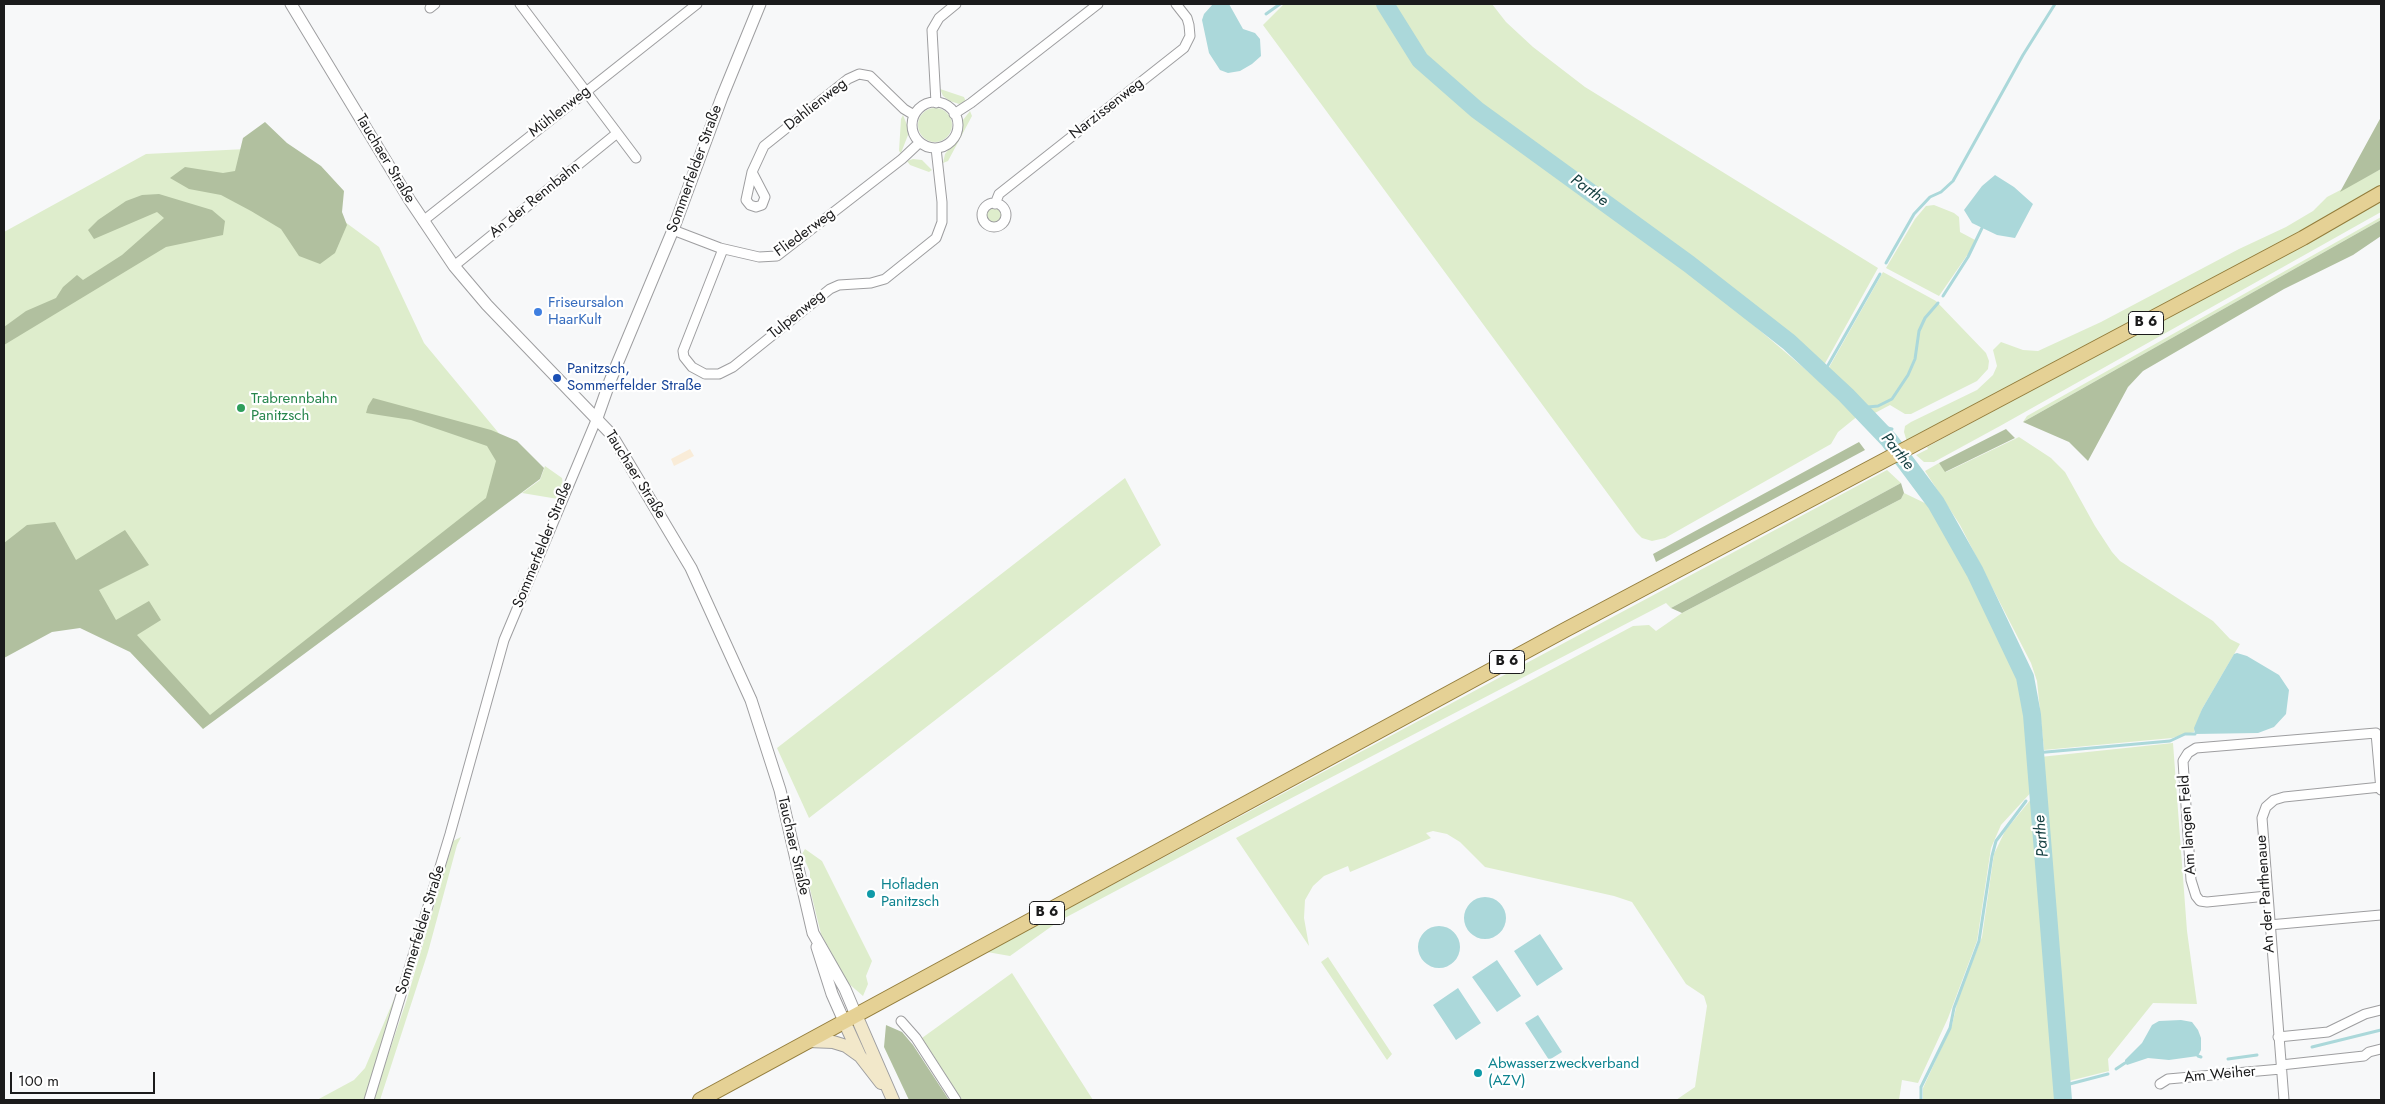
<!DOCTYPE html>
<html>
<head>
<meta charset="utf-8">
<style>
	body { margin:0 }
	#map { position:relative; width:2385px; height:1104px; overflow:hidden; background:#f7f8f9; font-family:Jost,sans-serif }
	canvas { display:block }
	.frame { position:absolute; inset:0; border:5px solid #1b1b1c; pointer-events:none }
	.scale { position:absolute; left:10px; top:1072px; width:145px; height:22px; box-sizing:border-box; border:2px solid #1b1b1c; border-top:0; padding-left:6px; font-size:15px; line-height:18px; white-space:nowrap; color:#1b1b1c; -webkit-text-stroke:4px #fff; paint-order:stroke }
</style>
</head>
<body>
<div id="map">
<canvas width="2385" height="1104"></canvas>
<div class="frame"></div>
<div class="scale">100 m</div>
</div>
<script>
const g = document.querySelector('canvas').getContext('2d');
g.lineJoin = 'round';
function fill(path, color) { g.fillStyle = color; g.fill(path, 'evenodd'); }
const toPath = rows => new Path2D(rows.map(r => 'M' + r).join(''));
function trace(path, color, width, dash) { g.strokeStyle = color; g.lineWidth = width; g.lineCap = dash ? 'butt' : 'round'; g.setLineDash(dash || []); g.stroke(path); }
function label(font, color, halo, rows, align = 'center') {
  g.font = font + ' Jost,sans-serif'; g.lineWidth = 4.5; g.setLineDash([]); g.textBaseline = 'middle'; g.strokeStyle = halo; g.fillStyle = color; for (const [text, x, y, turn = 0] of rows) {
    g.save(); g.translate(x, y); g.rotate((+turn || 0) * Math.PI / 180); g.textAlign = isNaN(turn) ? turn : align; if (halo) g.strokeText(text, 0, 0); g.fillText(text, 0, 0); g.restore();
  }
}
fill(toPath([
	[690,449,694,456,674,466,671,459]
]), '#f9ecd8');
fill(toPath([
	[1284,4,1382,4,1395,28,1423,71,1469,110,1675,258,1859,415,1838,432,1831,444,1665,538,1652,541,1642,538,1636,532,1263,25],
	[1393,4,1492,4,1506,22,1533,47,1585,87,1878,268,1823,367,1781,331,1465,93,1425,58],
	[940,89,964,97,966,102,959,104,950,101,943,96],
	'918 125a17 17 0 1 1 34 0a17 17 0 1 1-34 0Z',
	[970,111,972,116,948,161,943,163,945,154,959,136,963,120],
	[903,115,907,125,908,135,901,153,899,151,901,119],
	[246,149,379,247,424,343,531,472,208,724,135,647,55,614,4,635,4,232,146,154],
	[913,159,922,160,932,170,929,172,910,165,907,161],
	[2381,169,2381,186,2344,208,1907,442,1904,432,1905,426,1911,422,1977,390,1993,375,1997,366,1993,350,2001,342,2023,350,2038,351,2101,322,2239,249,2286,227,2313,211,2327,197],
	[2381,200,2381,212,2000,426,1934,462,1924,462,1916,455,1928,449,1927,447],
	'983 215a12 12 0 1 1 24 0a12 12 0 1 1-24 0Z',
	[1934,205,1954,213,1959,217,1960,232,1977,241,1939,296,1886,268,1915,219,1926,206],
	[2381,217,2381,220,2023,422,2027,416],
	[1883,272,1936,301,1986,353,1989,361,1988,369,1977,381,1911,414,1905,414,1890,405,1873,414,1827,371],
	[2019,437,2051,458,2065,472,2095,526,2112,552,2120,561,2213,621,2230,639,2240,644,2202,709,2194,732,2172,738,2044,750,2037,681,2031,663,1960,525,1925,471,1939,463,1946,472],
	[545,466,562,478,563,485,557,510,503,641,423,917,364,1100,317,1100,354,1080,365,1068,394,999,414,942,505,633,558,499,522,493,540,480],
	[1887,470,1901,483,1671,608,1666,603,1280,804,1059,921,1010,956,987,952],
	[1125,478,1161,545,809,818,777,748],
	[1904,493,1931,506,1964,558,2023,681,2035,788,2001,825,1991,848,1977,941,1948,1018,1918,1083,1902,1080,1899,1100,1676,1100,1695,1087,1707,1006,1704,996,1686,984,1632,902,1614,896,1485,867,1460,842,1447,834,1433,831,1426,833,1431,838,1350,872,1348,866,1324,876,1313,886,1305,900,1304,918,1309,946,1236,838,1633,626,1649,625,1656,631,1682,613,1901,499],
	[2173,743,2187,931,2197,1004,2153,1003,2108,1059,2109,1071,2065,1082,2040,757],
	[2036,793,2057,1100,1923,1100,1923,1088,1952,1025,1959,995,1982,937,1994,854,2005,831],
	[461,837,457,845,428,952,380,1100,373,1100,407,999,453,841],
	[805,849,822,861,872,961,866,976,868,984,863,996,848,983,821,934,810,889,810,872,802,854],
	[1328,957,1392,1054,1387,1060,1321,962],
	[1012,973,1093,1100,962,1100,922,1038]
]), '#deedcc');
fill(toPath([
	[2381,117,2381,169,2340,192],
	[265,122,287,143,321,166,344,191,342,212,347,225,335,253,320,264,299,256,281,229,251,211,221,195,189,189,170,178,185,167,223,173,235,171,243,138],
	[159,194,212,210,225,221,223,235,166,247,4,345,4,327,26,311,56,298,63,287,77,275,83,280,122,255,164,218,157,212,94,239,88,230,98,220,126,201,142,195],
	[2381,220,2381,236,2353,255,2284,289,2143,371,2128,387,2088,461,2069,442,2023,422],
	[373,398,491,430,517,441,544,468,540,479,203,729,130,652,80,628,52,632,4,658,4,543,27,525,55,522,76,560,125,530,149,565,99,590,116,620,149,601,161,620,137,635,210,715,486,498,496,461,487,446,411,420,366,413,368,406],
	[2006,429,2015,438,1945,472,1939,463],
	[1859,442,1865,450,1656,562,1653,554],
	[1901,483,1904,493,1901,499,1682,613,1671,608],
	[886,1025,902,1032,913,1045,949,1100,909,1100,884,1047]
]), '#b1c09f');
fill(toPath([
	[1213,4,1229,4,1243,29,1255,33,1260,39,1261,56,1252,64,1240,71,1228,73,1220,70,1209,53,1202,20,1204,14],
	[1995,175,2014,187,2033,204,2015,238,1997,235,1972,223,1964,210,1982,186],
	[2237,653,2247,656,2279,675,2289,690,2286,714,2274,727,2258,733,2195,734,2194,728,2202,709,2234,654],
	'1464 918a21 21 0 1 1 42 0a21 21 0 1 1-42 0Z',
	'1418 947a21 21 0 1 1 42 0a21 21 0 1 1-42 0Z',
	[1540,934,1563,969,1537,986,1514,951],
	[1497,960,1521,996,1497,1012,1472,977],
	[1458,988,1481,1023,1456,1040,1433,1005],
	[1538,1015,1562,1052,1549,1060,1525,1023],
	[2181,1020,2192,1022,2198,1030,2201,1038,2201,1050,2198,1056,2169,1060,2148,1058,2127,1065,2125,1063,2125,1060,2142,1043,2152,1025,2159,1021]
]), '#abd8da');
trace(toPath([
	[1266,14,1280,4],
	[1886,263,1914,214,1930,197,1941,192,1953,181,2023,55,2055,4],
	[1943,296,1968,257,1982,228],
	[1823,374,1880,274],
	[1854,404,1868,407,1878,406,1892,399,1908,375,1915,359,1919,331,1925,318,1938,303],
	[1874,425,1892,429],
	[2035,753,2170,741,2185,734,2195,734],
	[2033,791,2038,786],
	[2312,1047,2381,1030],
	[2198,1056,2201,1057],
	[2228,1059,2257,1055],
	[2116,1069,2125,1063],
	[2062,1086,2108,1074],
	[1921,1100,1921,1087,1950,1028,1954,1008,1979,941,1992,856,1996,841,2026,801]
]), '#abd8da', 3);
trace(toPath([
	[1385,4,1420,60,1477,110,1689,264,1789,342,1846,395,1889,440,1936,503,1975,572,2025,677,2032,715,2063,1100]
]), '#abd8da', 18);
const minor = toPath([
	[520,4,636,158],
	[430,8,435,4],
	'912 125a23 23 0 1 1 46 0a23 23 0 1 1-46 0Z',
	[936,103,932,30,939,18,956,4],
	[954,114,971,103,1098,4],
	[752,172,764,146,848,79,859,74,870,76,904,109,914,115],
	[752,172,765,197,762,205,756,207,750,205,746,200,752,172],
	'982 215a12 12 0 1 1 24 0a12 12 0 1 1-24 0Z',
	[995,204,999,194,1184,48,1190,36,1189,25,1187,18,1176,4],
	[423,221,697,4],
	[673,230,720,248,759,257,777,256,902,159,919,143],
	[723,249,683,351,684,357,692,367,705,374,719,374,733,367,830,289,839,285,871,283,885,279,936,238,942,222,942,202,936,148],
	[454,266,616,134],
	[2267,896,2207,902,2200,901,2196,896,2191,880,2183,761,2188,753,2196,748,2376,733,2381,790],
	[2269,925,2381,915],
	[901,1021,916,1038,956,1100],
	[2278,1037,2328,1032,2365,1014,2381,1010],
	[2281,1065,2364,1056,2369,1052,2381,1049],
	[2160,1084,2168,1079,2281,1069],
	[369,1100,450,834,504,640,597,418],
	[2284,1100,2262,818,2266,807,2274,800,2284,797,2381,787]
]);
const tertiary = toPath([
	[291,4,409,199,454,266,487,305,611,434,691,568,751,700,780,790,813,933,845,989,856,1015],
	[597,418,610,381,673,230,722,97,760,4],
	[817,947,832,994,844,1021]
]);
const secondary = toPath([
	[856,1015,893,1100],
	[844,1021,860,1056,881,1083],
	[808,1041,833,1042,846,1046,860,1056]
]);
const primary = toPath([
	[700,1100,1565,630,2303,238,2381,193]
]);
trace(minor, '#9e9ea0', 11);
trace(tertiary, '#9e9ea0', 13);
trace(secondary, '#9e9ea0', 14);
trace(primary, '#937d3c', 16);
trace(minor, '#fff', 9);
trace(tertiary, '#fff', 11);
trace(secondary, '#f2e8ca', 12);
trace(primary, '#e5d195', 14);
for (const [x, y, r, color] of [
	[538,312,5,"#3f7fe0"],
	[557,378,5,"#1a4fb4"],
	[241,408,5,"#2e9e5b"],
	[871,894,5,"#0f9aa8"],
	[1478,1073,5,"#0f9aa8"]
]) { const dot = new Path2D(); dot.arc(x, y, r, 0, 2 * Math.PI); g.fillStyle = color; g.fill(dot); trace(dot, '#fff', 2); }
for (const [x, y, w] of [
	[2146,323,35],
	[1507,662,35],
	[1047,913,35]
]) { const box = new Path2D(); box.roundRect(x - w / 2, y - 11.5, w, 23, 4); g.fillStyle = '#fff'; g.fill(box); trace(box, '#1b1b1c', 1); }
label('bold 14px', '#1b1b1c', null, [
	["B 6",2146,323],
	["B 6",1507,662],
	["B 6",1047,913]
]);
label('15px', '#1b1b1c', '#fff', [
	["Dahlienweg",816,105,-38],
	["Narzissenweg",1107,109,-38],
	["Mühlenweg",560,112,-38],
	["Tauchaer Straße",385,159,59],
	["Sommerfelder Straße",695,169,-70],
	["An der Rennbahn",535,200,-39],
	["Fliederweg",805,233,-36],
	["Tulpenweg",797,315,-39],
	["Tauchaer Straße",635,475,58],
	["Sommerfelder Straße",543,545,-68],
	["Am langen Feld",2188,825,-94],
	["Tauchaer Straße",793,846,77],
	["An der Parthenaue",2266,894,-94],
	["Sommerfelder Straße",421,930,-73],
	["Am Weiher",2220,1075,-5]
]);
label('15px', '#366cbe', '#fff', [
	["Friseursalon",548,303],
	["HaarKult",548,320]
], 'left');
label('15px', '#164399', '#fff', [
	["Panitzsch,",567,369],
	["Sommerfelder Straße",567,386]
], 'left');
label('15px', '#27864d', '#fff', [
	["Trabrennbahn",251,399],
	["Panitzsch",251,416]
], 'left');
label('15px', '#0d838f', '#fff', [
	["Hofladen",881,885],
	["Panitzsch",881,902],
	["Abwasserzweckverband",1488,1064],
	["(AZV)",1488,1081]
], 'left');
label('italic 16px', '#164042', '#fff', [
	["Parthe",1589,191,36],
	["Parthe",1897,452,51],
	["Parthe",2042,836,-95]
]);
</script>
</body>
</html>
